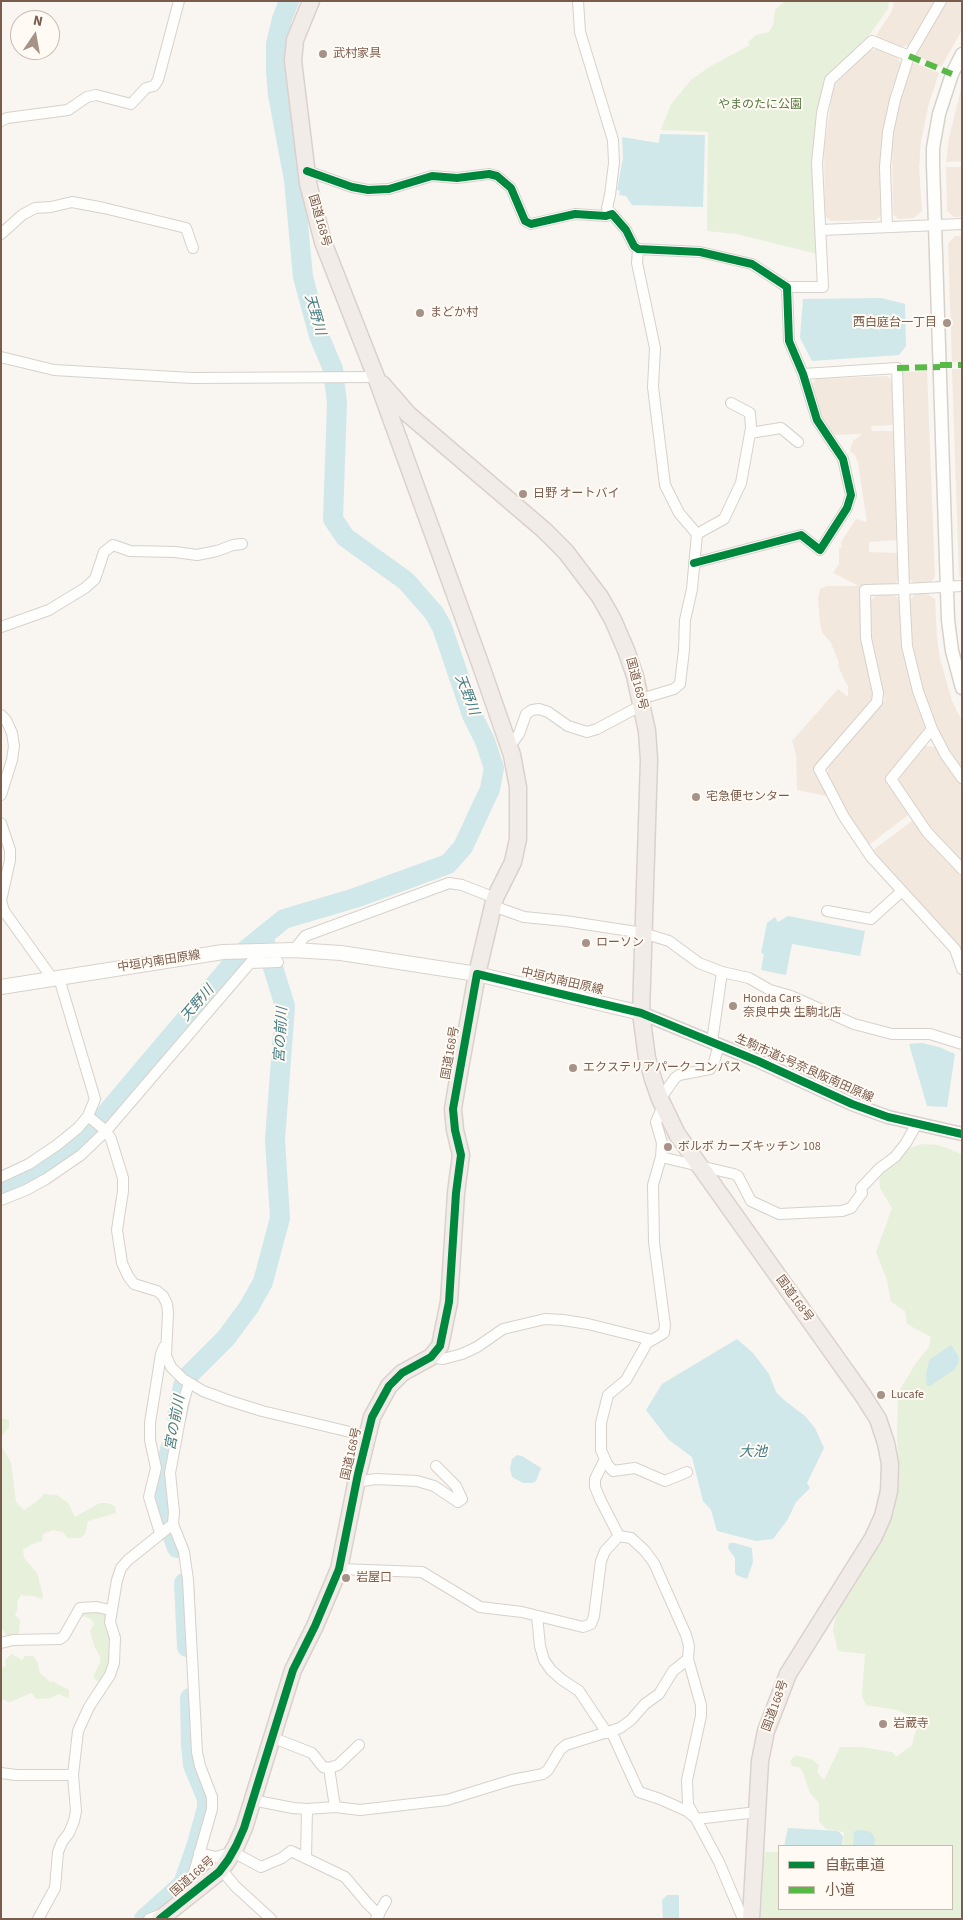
<!DOCTYPE html>
<html>
<head>
<meta charset="utf-8">
<style>
	body { margin:0 }
	#map { position:relative; width:963px; height:1920px; overflow:hidden; background:#f9f5f0; font-family:"Source Sans 3","Noto Sans JP",sans-serif }
	canvas { display:block }
	.frame { position:absolute; inset:0; border:2px solid #7a5c4d; pointer-events:none }
	.legend { position:absolute; left:778px; top:1845px; width:175px; height:65px; box-sizing:border-box; background:#fffaf3; border:1px solid #cabbb1; margin:0; padding:6px 9px; list-style:none; font-size:15px; color:#7a5c4d }
	.legend li { display:flex; align-items:center; gap:10px; height:25px }
	.legend b { width:25px; border:1px solid #cabbb1 }
	.north { position:absolute; left:10px; top:10px; width:50px; height:50px; box-sizing:border-box; background:#fffaf3; border:1px solid #cabbb1; border-radius:50%; rotate:12deg; font-size:14px; font-weight:700; line-height:20px; text-align:center; color:#7a5c4d }
	.north::after { content:''; display:block; margin:auto; width:18px; height:22px; background:#a69286; clip-path:polygon(50% 0,100% 100%,50% 72%,0 100%) }
</style>
</head>
<body>
<div id="map">
<canvas width="963" height="1920"></canvas>
<div class="frame"></div>
<ul class="legend">
<li><b style="height:6px;background:#00873e"></b>自転車道</li>
<li><b style="height:6px;background:#58b947"></b>小道</li>
</ul>
<div class="north">N</div>
</div>
<script>
const g = document.querySelector('canvas').getContext('2d');
g.lineJoin = 'round';
function fill(path, color) { g.fillStyle = color; g.fill(path, 'evenodd'); }
const toPath = rows => new Path2D(rows.map(r => 'M' + r).join(''));
function trace(path, color, width, dash) { g.strokeStyle = color; g.lineWidth = width; g.lineCap = dash ? 'butt' : 'round'; g.setLineDash(dash || []); g.stroke(path); }
function label(font, color, halo, rows, align = 'center') {
  g.font = font + ' "Source Sans 3","Noto Sans JP",sans-serif'; g.lineWidth = 4; g.setLineDash([]); g.textBaseline = 'middle'; g.strokeStyle = halo; g.fillStyle = color; for (const [text, x, y, turn = 0] of rows) {
    g.save(); g.translate(x, y); g.rotate((+turn || 0) * Math.PI / 180); g.textAlign = isNaN(turn) ? turn : align; if (halo) g.strokeText(text, 0, 0); g.fillText(text, 0, 0); g.restore();
  }
}
fill(toPath([
	[894,1,934,1,909,45,901,47,875,37,892,11],
	[946,1,962,1,962,30,941,67,915,55],
	[879,49,897,56,901,64,892,88,884,130,880,177,883,214,876,220,831,221,825,216,824,149,833,90,836,83,870,50],
	[912,62,939,73,929,103,921,141,919,167,922,211,914,218,898,219,893,214,892,141,898,106],
	[962,85,962,161,946,162,949,138],
	[946,167,962,167,962,217,954,217,947,211],
	[955,236,962,236,962,362,952,362,948,244],
	[952,369,962,369,962,579,959,576],
	[927,371,935,577,929,584,914,584,909,578,902,372],
	[887,376,893,381,894,422,892,425,871,426,872,431,894,431,898,540,869,542,869,552,897,553,899,578,894,585,862,586,861,588,863,639,873,694,871,702,815,768,827,796,797,790,796,755,792,741,838,689,848,697,848,685,846,683,838,666,839,663,831,643,822,632,820,622,818,598,820,589,827,586,859,586,833,573,839,564,839,548,842,548,841,542,856,519,867,522,858,463,855,455,850,451,853,441,862,434,831,435,820,420,810,386,816,379],
	[893,594,900,600,902,641,905,660,915,700,925,725,924,732,885,778,908,815,869,845,850,818,841,801,828,775,828,768,885,700,871,633,870,602,876,595],
	[915,594,928,594,935,599,937,637,940,659,952,701,962,721,962,764,959,766,936,726,921,685,911,634,910,600],
	[924,746,936,747,962,787,962,862,928,825,899,783,900,775],
	[912,821,962,877,962,953,873,850]
]), '#f2e8de');
fill(toPath([
	[785,1,889,1,888,9,870,34,824,80,818,108,817,254,737,234,707,231,708,132,661,130,671,104,691,80,709,67,750,45,748,42,756,35,769,32,773,25,775,10],
	[922,1144,939,1145,962,1154,962,1919,760,1919,763,1858,766,1852,779,1852,779,1909,952,1909,952,1846,843,1846,844,1832,826,1829,819,1821,819,1803,810,1793,802,1770,799,1767,792,1766,790,1762,793,1757,797,1756,811,1759,819,1765,817,1772,824,1780,840,1747,861,1747,892,1752,896,1757,912,1745,916,1730,915,1718,897,1710,866,1705,862,1696,865,1654,838,1651,833,1630,837,1611,857,1581,894,1514,899,1477,897,1440,898,1393,916,1363,929,1347,931,1337,907,1324,905,1311,891,1302,887,1280,876,1252,892,1208,880,1188,879,1175,907,1149],
	[1,1418,9,1420,9,1427,1,1437],
	[1,1445,11,1462,16,1502,24,1510,35,1503,44,1494,57,1495,68,1503,75,1517,100,1503,107,1503,115,1506,116,1513,88,1521,85,1534,80,1538,67,1538,63,1532,53,1530,43,1534,42,1541,32,1544,23,1550,24,1558,37,1573,43,1595,42,1599,33,1596,21,1595,17,1602,18,1608,15,1615,20,1620,19,1633,14,1637,6,1635,1,1627],
	[102,1611,107,1616,113,1660,101,1684,94,1678,94,1674,100,1663,100,1657,94,1645,90,1631,94,1624,91,1619,80,1615,80,1612],
	[12,1654,22,1660,25,1656,33,1656,37,1661,40,1673,50,1682,54,1682,69,1690,69,1698,58,1694,51,1698,37,1699,31,1693,10,1702,1,1699,1,1668,6,1666,5,1660]
]), '#e7f0db');
fill(toPath([
	[660,134,705,135,703,207,632,205,626,196,619,195,620,191,617,190,623,158,622,137,659,143],
	[881,298,905,304,906,346,899,355,812,361,800,338,803,299],
	[788,916,865,931,860,956,792,944,786,975,761,970,764,954,761,953,767,923,775,917,778,922],
	[922,1043,939,1047,955,1054,947,1107,927,1106,909,1044],
	[737,1339,753,1353,769,1374,776,1392,784,1400,805,1416,815,1428,824,1448,807,1483,810,1488,796,1502,788,1519,773,1539,756,1541,717,1531,711,1510,703,1501,692,1457,669,1440,646,1410,662,1384],
	[951,1345,959,1357,958,1364,954,1370,930,1386,927,1386,926,1375,929,1360],
	[517,1455,522,1456,541,1468,536,1481,532,1483,523,1483,512,1477,510,1469,512,1459],
	[729,1543,735,1543,752,1548,753,1562,747,1579,736,1575,735,1572,735,1558,728,1548],
	[788,1828,838,1831,843,1836,842,1846,784,1846],
	[857,1830,868,1831,873,1834,875,1840,874,1846,853,1846,854,1832],
	[667,1895,679,1895,679,1919,663,1919,662,1900]
]), '#d0e8ea');
trace(toPath([
	[1,1188,33,1175,52,1165,75,1147,93,1129,229,968,248,948,284,919,355,898,448,864,463,847,490,789,494,768,485,741,472,715,442,627,434,613,406,581,345,537,333,519,337,403,333,369,319,336,303,277,294,180,278,95,276,72,276,44,282,19,289,1],
	[177,1416,183,1386,187,1377,226,1338,249,1307,263,1282,280,1218,275,1140,285,1006,265,942],
	[170,1449,165,1475,165,1490,168,1523,177,1548],
	[184,1583,187,1647],
	[144,1919,183,1884,197,1844,207,1808,207,1799,193,1765,191,1745,190,1698]
]), '#d0e8ea', 20);
const minor = toPath([
	[578,1,580,32,613,140,614,163,610,195,607,208,612,214],
	[1,121,7,118,68,110,87,97,96,95,131,104,146,88,154,86,158,80,179,1],
	[307,171,352,187,368,190,389,189,432,176,457,178,489,174,497,176,511,188,525,221,531,224,575,214,606,216,612,214,626,230,634,246,638,249,700,252,752,264,787,287,789,341,803,374,817,420,843,459,851,495,847,508,820,550,801,535,694,563],
	[887,227,885,167,888,132,895,100,909,56,941,1],
	[821,230,962,224],
	[1,234,22,215,35,208,51,207,72,202,104,208,186,228,193,248],
	[638,249,637,263,655,348,653,387,665,485,679,513,697,534,692,589,685,620,684,650,680,684,674,689,641,699],
	[787,287,823,287,817,163,822,113,830,80,872,41,909,56],
	[1,357,54,370,192,378,376,377],
	[803,374,897,368,904,589,865,590,866,638,878,693,877,702,819,769,844,817,871,857,955,949,962,969],
	[750,433,781,428,798,442],
	[697,534,724,519,741,483,751,428,750,413,731,403],
	[962,586,904,589,907,646,918,691,932,729,891,779,927,832,962,869],
	[1,627,49,610,85,588,95,579,104,552,113,545,130,551,175,552,197,555,217,551,233,545,242,544],
	[1,715,6,720,12,733,14,746,12,760,1,795],
	[932,729,945,754,962,778],
	[509,747,519,734,526,714,532,710,539,709,548,712,568,726,587,732,597,729,642,705],
	[1,823,10,850,10,860,1,901,4,911,52,978],
	[493,906,524,917,565,921,643,933,669,941,699,963,722,972,749,978,770,990,791,996,854,1024,892,1034,930,1034,962,1044],
	[827,911,871,919,902,891],
	[294,950,305,936,449,883,462,885,495,898],
	[712,1042,722,972],
	[660,1099,675,1078,679,1075,710,1069,714,1062,719,1045],
	[663,1106,656,1122,662,1143,661,1157,653,1185,654,1242,665,1325,664,1333,647,1343,626,1380,608,1395,601,1423,601,1450,607,1464,613,1471,635,1468,665,1481,687,1472],
	[88,1116,106,1131,111,1139,123,1178,123,1191,117,1230,122,1263,128,1276,134,1284,157,1291,163,1296,167,1304,168,1313,166,1356,171,1367,183,1379,203,1391,230,1401,262,1411,367,1436],
	[661,1157,734,1174,738,1176,751,1201,779,1214,842,1211,851,1208,862,1193,861,1188,880,1168,895,1157,906,1143,916,1125],
	[1,1177,29,1164,57,1145,78,1128,88,1116,95,1099,59,978],
	[1,1200,26,1190,46,1179,81,1155,106,1131,250,963,278,962],
	[431,1357,443,1359,462,1354,477,1347,503,1329,545,1319,563,1320,588,1324,652,1340],
	[605,1459,595,1479,595,1487,601,1501,619,1536,631,1538,645,1551,654,1563,686,1635,689,1646,688,1659,701,1705,701,1716,687,1780,688,1805,696,1819,757,1812],
	[356,1482,376,1479,417,1481,434,1486,458,1502,462,1499,456,1486,436,1466],
	[173,1524,184,1552,188,1580,197,1752,200,1766,212,1797,212,1809,187,1897],
	[160,1533,149,1497,156,1468,150,1440,150,1423,161,1354,164,1347],
	[339,1569,422,1572,480,1607,522,1612,583,1627,591,1624,594,1616,601,1561,605,1551,619,1536],
	[537,1616,540,1646,544,1660,551,1670,561,1679,579,1691,607,1733],
	[1,1643,13,1640,60,1639,64,1636,80,1608,97,1607,110,1610],
	[611,1731,639,1792,660,1799,687,1811,693,1816],
	[271,1737,312,1753,323,1767,329,1768,338,1765,359,1745],
	[329,1768,335,1807],
	[1,1773,16,1775,73,1775],
	[252,1800,293,1808,307,1809,335,1807,360,1810,447,1800,512,1780,543,1774,548,1770,560,1750,566,1745,620,1728,631,1720,645,1704,659,1694,673,1671,688,1659],
	[696,1819,719,1862,743,1919],
	[199,1853,216,1857,233,1852,261,1867,282,1858,291,1851,345,1877,367,1903,379,1915],
	[306,1858,307,1809],
	[221,1869,235,1886,271,1919],
	[38,1919,55,1888,58,1852,62,1842,69,1833,74,1821,76,1811,73,1775,78,1731,89,1707,110,1675,114,1663,115,1638,110,1622,117,1580,121,1568,128,1560,173,1524,174,1512,170,1473,183,1403,189,1383],
	[149,1919,165,1913],
	[376,1919,386,1901]
]);
const tertiary = toPath([
	[962,54,952,74,939,114,933,148,933,164,948,620,952,651,962,688],
	[641,1013,758,1061,852,1104,888,1117,962,1134]
]);
const secondary = toPath([
	[1,987,223,952,294,950,341,953,477,974,641,1013]
]);
const trunk = toPath([
	[382,384,408,414,544,530,566,552,600,597,613,620,626,650,635,676,647,731,649,760,641,1013,647,1058,653,1079,660,1099,677,1134,862,1394,878,1419,886,1443,890,1464,889,1491,883,1516,873,1538,788,1674,766,1731,760,1761,751,1919],
	[160,1919,219,1872,228,1860,236,1846,244,1828,293,1670,315,1626,339,1569,358,1474,372,1417,389,1386,402,1373,431,1357,440,1346,449,1302,456,1193,461,1155,455,1130,453,1109,457,1085,477,974,493,906,495,898,513,862,518,839,518,787,512,755,480,663,376,377,323,242,308,183,293,61,295,40,311,1]
]);
trace(minor, '#d7d1cb', 12);
trace(tertiary, '#d7d1cb', 15);
trace(secondary, '#d9d2cb', 16);
trace(trunk, '#dad1cc', 19);
trace(minor, '#fefefd', 10);
trace(tertiary, '#fefefd', 12);
trace(secondary, '#fefefd', 14);
trace(trunk, '#f2ece8', 16);
trace(toPath([
	[909,56,952,74],
	[940,365,962,365],
	[897,368,940,367]
]), '#58b947', 6, [12, 6]);
trace(toPath([
	[307,171,352,187,368,190,389,189,432,176,457,178,489,174,497,176,511,188,525,221,531,224,575,214,606,216,612,214,626,230,634,246,638,249,700,252,752,264,787,287,789,341,803,374,817,420,843,459,851,495,847,508,820,550,801,535,694,563],
	[160,1919,219,1872,228,1860,236,1846,244,1828,293,1670,315,1626,339,1569,358,1474,372,1417,389,1386,402,1373,431,1357,440,1346,449,1302,456,1193,461,1155,455,1130,453,1109,477,974,641,1013,758,1061,852,1104,888,1117,962,1134]
]), '#00873e', 8);
for (const [x, y, r, color] of [
	[323,54,5,"#a69286"],
	[420,313,5,"#a69286"],
	[947,323,5,"#a69286"],
	[523,494,5,"#a69286"],
	[696,797,5,"#a69286"],
	[586,943,5,"#a69286"],
	[733,1006,5,"#a69286"],
	[573,1068,5,"#a69286"],
	[668,1147,5,"#a69286"],
	[881,1395,5,"#a69286"],
	[346,1578,5,"#a69286"],
	[883,1724,5,"#a69286"]
]) { const dot = new Path2D(); dot.arc(x, y, r, 0, 2 * Math.PI); g.fillStyle = color; g.fill(dot); trace(dot, '#fffaf3', 2); }
label('12px', '#7a5c4d', '#fffaf3', [
	["武村家具",333,54],
	["まどか村",430,313],
	["西白庭台一丁目",937,323,"right"],
	["日野 オートバイ",533,494],
	["宅急便センター",706,797],
	["ローソン",596,943],
	["Honda Cars",743,999],
	["奈良中央 生駒北店",743,1013],
	["エクステリアパーク コンパス",583,1068],
	["ボルボ カーズキッチン 108",678,1147],
	["Lucafe",891,1395],
	["岩屋口",356,1578],
	["岩蔵寺",893,1724]
], 'left');
label('12px', '#537a41', '#fffaf3', [
	["やまのたに公園",760,105]
]);
label('12px', '#7a5c4d', '#fffaf3', [
	["国道168号",319,221,74],
	["国道168号",636,684,75],
	["中垣内南田原線",159,962,-9],
	["中垣内南田原線",562,982,13],
	["国道168号",451,1053,-80],
	["生駒市道5号奈良阪南田原線",804,1069,24],
	["国道168号",794,1299,54],
	["国道168号",352,1454,-77],
	["国道168号",776,1706,-70],
	["国道168号",193,1877,-41]
]);
label('italic 14px', '#437c86', '#fffaf3', [
	["天野川",314,315,74],
	["天野川",466,695,69],
	["天野川",198,1004,-49],
	["宮の前川",282,1035,-87],
	["宮の前川",176,1423,-80],
	["大池",753,1453]
]);
</script>
</body>
</html>
